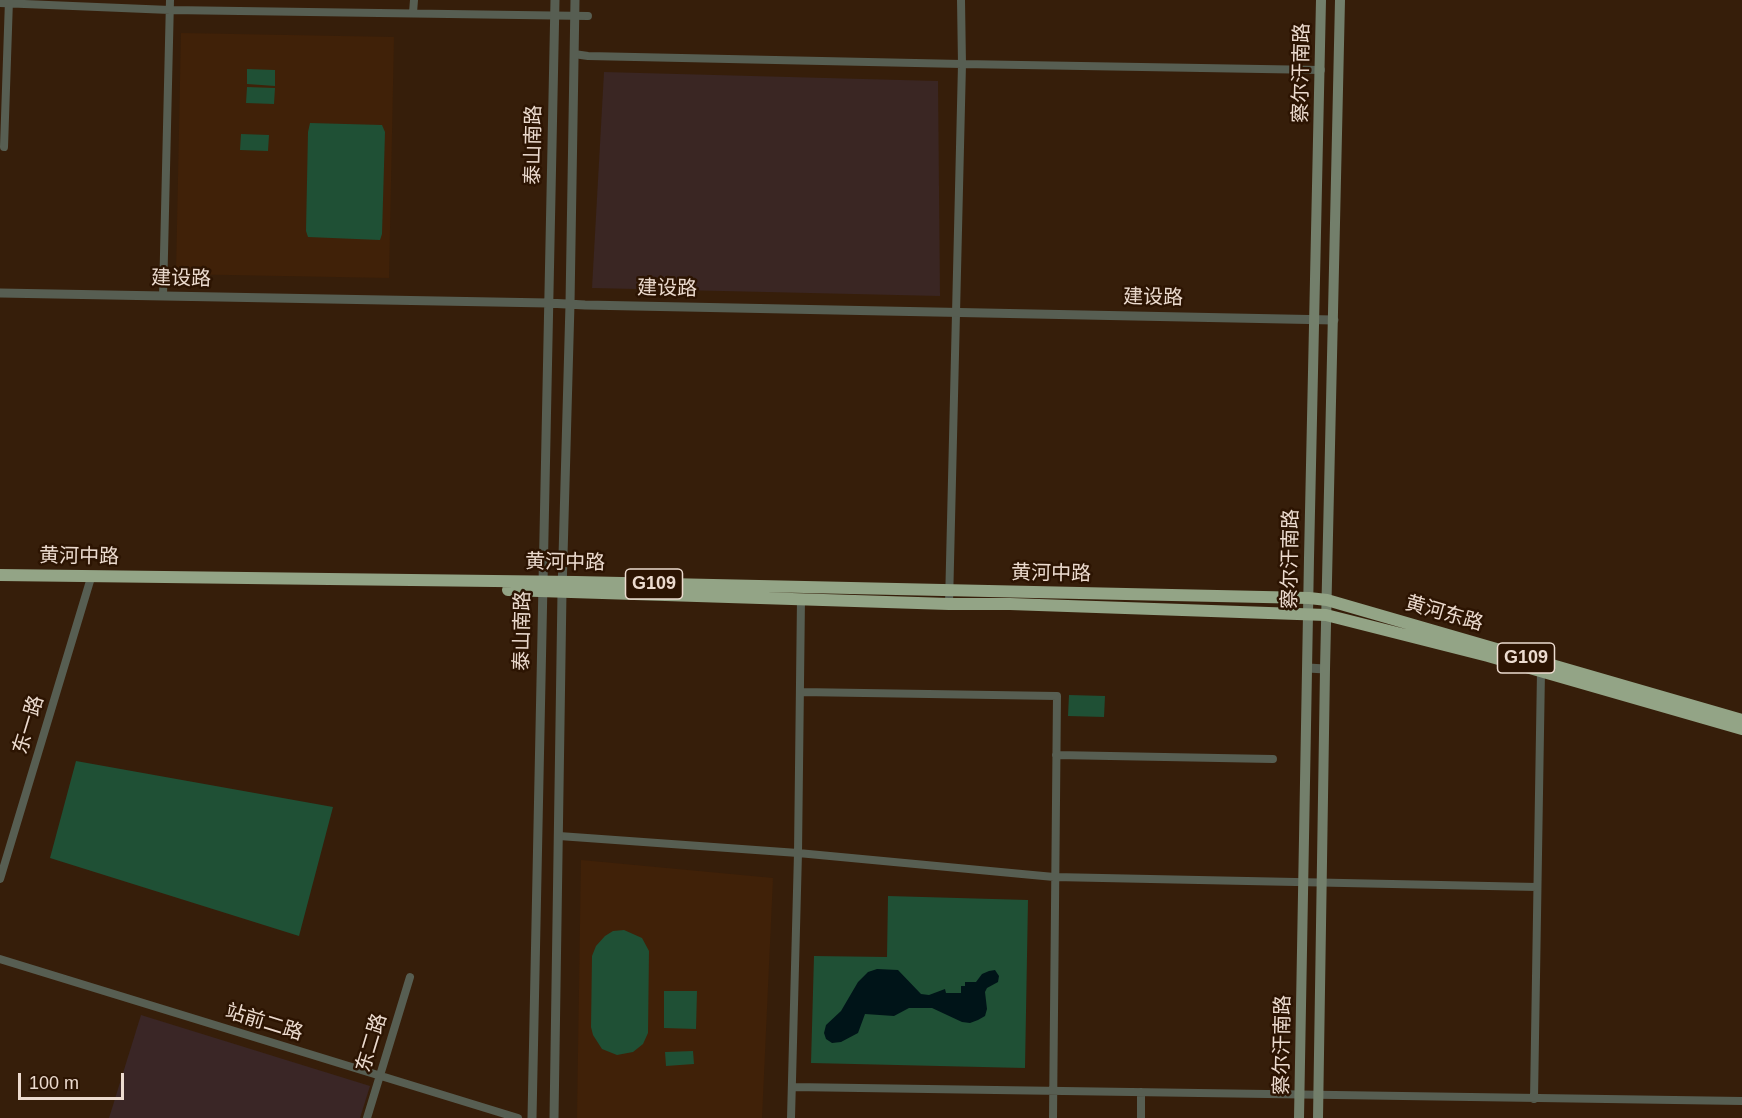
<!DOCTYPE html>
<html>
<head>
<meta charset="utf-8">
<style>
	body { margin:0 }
	#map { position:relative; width:1742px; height:1118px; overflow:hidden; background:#361e0a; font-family:Arial,sans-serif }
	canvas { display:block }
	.scale { position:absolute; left:18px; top:1073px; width:106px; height:27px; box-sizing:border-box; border:3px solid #ecdbcf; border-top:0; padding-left:8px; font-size:18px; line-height:21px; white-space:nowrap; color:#ecdbcf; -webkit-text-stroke:4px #2c1402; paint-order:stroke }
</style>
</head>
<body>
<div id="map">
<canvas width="1742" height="1118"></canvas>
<div class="scale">100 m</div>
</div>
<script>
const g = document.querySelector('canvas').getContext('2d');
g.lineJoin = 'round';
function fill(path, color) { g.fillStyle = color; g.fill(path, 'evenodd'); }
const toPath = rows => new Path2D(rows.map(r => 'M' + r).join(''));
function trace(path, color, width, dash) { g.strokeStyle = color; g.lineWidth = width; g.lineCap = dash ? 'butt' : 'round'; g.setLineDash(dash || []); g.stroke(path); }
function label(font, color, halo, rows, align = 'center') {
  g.font = font + ' Arial,"Noto Sans SC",sans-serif'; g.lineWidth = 5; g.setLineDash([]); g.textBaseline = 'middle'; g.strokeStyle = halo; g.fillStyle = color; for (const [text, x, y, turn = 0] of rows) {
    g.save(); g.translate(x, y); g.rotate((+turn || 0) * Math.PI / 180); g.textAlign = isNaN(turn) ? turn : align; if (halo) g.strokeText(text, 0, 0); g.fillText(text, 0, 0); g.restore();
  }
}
fill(toPath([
	[181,33,394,37,389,278,176,274],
	[581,860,773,878,762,1118,577,1118]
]), '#402108');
fill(toPath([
	[604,72,938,81,940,296,592,288]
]), '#3a2623');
fill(toPath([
	[141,1015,370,1086,360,1118,109,1118]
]), '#3a2626');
fill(toPath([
	[247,69,275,70,275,86,247,84],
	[247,87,275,88,274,104,246,103],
	[310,123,382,125,385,132,382,234,380,240,308,237,306,231,308,132],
	[241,134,269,135,268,151,240,150],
	[1069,695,1105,696,1104,717,1068,716],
	[76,761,333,807,299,936,50,858],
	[888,896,1028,900,1025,1068,811,1063,814,956,887,957],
	[624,930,642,938,649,951,648,1033,643,1044,633,1052,617,1055,602,1049,593,1035,591,1027,592,956,596,946,605,936,613,931],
	[664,991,697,991,696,1029,664,1028],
	[693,1051,694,1064,666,1066,665,1052]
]), '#1f5035');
fill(toPath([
	[877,969,898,970,921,994,929,995,945,989,946,993,961,993,961,986,965,986,965,982,976,982,982,974,989,971,995,970,999,976,998,982,987,988,985,992,987,1009,985,1016,978,1020,970,1023,962,1022,932,1008,909,1008,894,1016,865,1014,858,1033,841,1042,832,1043,826,1039,824,1033,826,1025,841,1011,858,982,868,972]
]), '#001418');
trace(toPath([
	[0,3,170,10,588,16],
	[413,13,414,0],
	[574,54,588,56,962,64,1321,70],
	[4,147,9,0],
	[163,296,170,0],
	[949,604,962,64,961,0],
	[800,692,1057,696,1053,1118],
	[1056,755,1273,759],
	[559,836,798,853,1054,877,1537,887],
	[0,879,90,581],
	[0,959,518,1118],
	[792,1087,1742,1101],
	[1534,1099,1541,671],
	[367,1118,410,977],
	[791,1118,798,853,801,598],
	[1141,1118,1141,1092]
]), '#575e52', 8);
trace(toPath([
	[0,293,548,303,585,305,1334,320],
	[1308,668,1325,669],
	[532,1118,555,0],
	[554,1118,562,592,570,304,575,0]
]), '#575e52', 9);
trace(toPath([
	[1299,1118,1309,558,1321,0],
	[1318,1118,1325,669,1340,0]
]), '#737f6b', 10);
trace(toPath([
	[0,575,576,582,1309,598,1327,600,1742,720],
	[508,590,949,604,1010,604,1326,615,1488,656,1742,729]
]), '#93a486', 12);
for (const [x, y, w] of [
	[654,584,57],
	[1526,658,57]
]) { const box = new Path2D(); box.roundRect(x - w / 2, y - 15, w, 30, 4.5); g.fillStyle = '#2c1402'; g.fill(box); trace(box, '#ecdbcf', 1.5); }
label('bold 18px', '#ecdbcf', null, [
	["G109",654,584],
	["G109",1526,658]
]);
label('20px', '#ecdbcf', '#2c1402', [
	["察尔汗南路",1302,73,-89],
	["泰山南路",534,145,-89],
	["建设路",181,279,1],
	["建设路",667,289,1],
	["建设路",1153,298,1],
	["黄河中路",79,557,1],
	["察尔汗南路",1291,559,-89],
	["黄河中路",565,563,1],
	["黄河中路",1051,574,1],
	["黄河东路",1444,614,16],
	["泰山南路",523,631,-89],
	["东一路",29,725,-73],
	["站前二路",264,1023,17],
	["东二路",372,1043,-73],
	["察尔汗南路",1283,1045,-89]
]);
</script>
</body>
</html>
